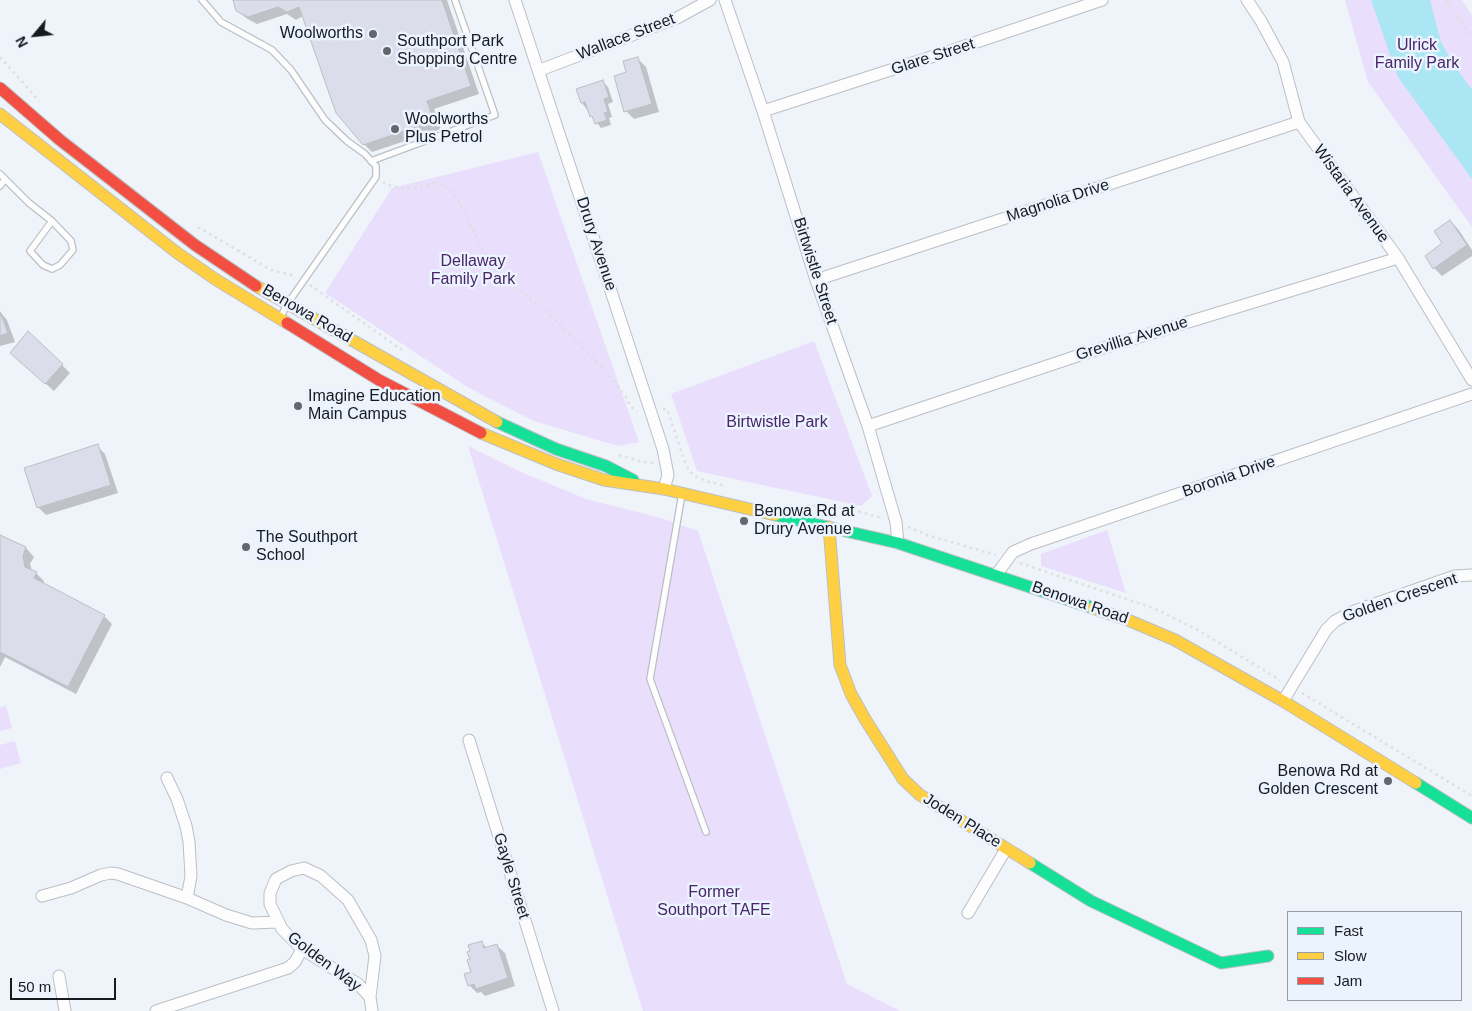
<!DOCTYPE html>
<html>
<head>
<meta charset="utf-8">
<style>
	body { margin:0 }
	#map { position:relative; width:1472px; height:1011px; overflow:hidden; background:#eff4fa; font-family:Helvetica,sans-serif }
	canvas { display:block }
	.legend { position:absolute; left:1287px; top:911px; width:175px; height:90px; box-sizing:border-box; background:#ebf3fe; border:1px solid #969ca5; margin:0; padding:6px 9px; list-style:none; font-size:15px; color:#171a1f }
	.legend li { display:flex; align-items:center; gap:10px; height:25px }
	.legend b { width:25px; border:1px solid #969ca5 }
	.north { position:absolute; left:10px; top:10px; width:50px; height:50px; -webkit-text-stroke:4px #ebf3fe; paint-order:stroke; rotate:242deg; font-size:14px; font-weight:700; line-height:20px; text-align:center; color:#171a1f }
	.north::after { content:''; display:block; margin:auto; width:18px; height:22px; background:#171a1f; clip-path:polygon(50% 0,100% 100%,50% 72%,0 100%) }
	.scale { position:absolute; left:10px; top:978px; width:106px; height:22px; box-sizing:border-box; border:2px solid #171a1f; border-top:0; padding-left:6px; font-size:15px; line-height:18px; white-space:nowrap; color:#171a1f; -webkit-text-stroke:4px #ebf3fe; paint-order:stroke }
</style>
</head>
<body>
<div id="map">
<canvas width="1472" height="1011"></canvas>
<ul class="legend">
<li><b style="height:6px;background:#16e098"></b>Fast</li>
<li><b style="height:6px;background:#ffcf43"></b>Slow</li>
<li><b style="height:6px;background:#f24e42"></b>Jam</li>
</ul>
<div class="north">N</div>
<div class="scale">50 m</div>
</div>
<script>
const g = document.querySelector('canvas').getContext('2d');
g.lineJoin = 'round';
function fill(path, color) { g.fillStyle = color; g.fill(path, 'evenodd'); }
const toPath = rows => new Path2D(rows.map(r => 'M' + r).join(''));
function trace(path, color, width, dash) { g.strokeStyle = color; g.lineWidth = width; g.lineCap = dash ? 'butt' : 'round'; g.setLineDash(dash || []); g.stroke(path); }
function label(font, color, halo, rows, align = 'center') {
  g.font = font + ' Helvetica,sans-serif'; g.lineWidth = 5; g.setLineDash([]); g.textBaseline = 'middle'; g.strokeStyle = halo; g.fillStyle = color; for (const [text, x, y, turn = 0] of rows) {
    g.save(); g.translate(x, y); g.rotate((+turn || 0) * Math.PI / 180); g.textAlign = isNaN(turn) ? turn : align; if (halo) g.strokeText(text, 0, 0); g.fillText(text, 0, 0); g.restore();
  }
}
fill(toPath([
	[1345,0,1462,0,1472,15,1472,227,1368,82],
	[538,152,639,442,618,446,534,421,469,388,325,293,392,188],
	[814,341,872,496,861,506,697,471,671,394],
	[468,446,521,472,586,499,661,518,698,531,847,984,900,1011,643,1011],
	[1107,530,1126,593,1041,566,1041,554],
	[6,706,12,728,0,731,0,707],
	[15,741,21,763,0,769,0,745]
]), '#e9defc');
fill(toPath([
	[1371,0,1430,0,1441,42,1452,62,1472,90,1472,179,1398,77]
]), '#abe6f4');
fill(toPath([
	[234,0,447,0,479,94,434,109,441,129,372,152,364,144,303,16,296,20,287,14,257,24,246,18,237,10],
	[638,59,646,67,659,112,634,119,626,111],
	[603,82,608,87,613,102,608,104,612,117,609,118,611,125,601,128,582,103,578,90],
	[1450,221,1458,229,1472,250,1472,256,1442,276,1434,268,1444,244],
	[0,312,7,320,15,342,0,346],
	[20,361,62,365,70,373,54,391],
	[97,446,105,454,118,493,46,515,38,507],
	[0,536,26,548,34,557,30,564,32,571,36,573,44,581,43,584,104,616,112,624,76,694,5,657,0,667],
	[481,942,487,948,496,945,505,953,515,986,485,996,481,992,477,993,469,985,472,972,471,960]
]), '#0003');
const building = toPath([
	[233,0,442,0,471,86,427,101,434,121,363,145,336,113,299,7,287,12,278,7,248,17,236,11,233,0],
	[638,57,652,104,624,112,614,76,626,72,623,61,638,57],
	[603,80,609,97,604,99,608,112,604,113,607,120,595,124,592,116,590,117,585,102,581,103,576,89,603,80],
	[1450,220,1467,245,1433,269,1425,256,1442,243,1434,231,1450,220],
	[0,312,8,333,0,336,0,312],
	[28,331,63,364,45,384,10,353,28,331],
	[98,444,111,485,37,508,24,468,98,444],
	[0,535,26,547,23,556,25,567,37,572,34,578,105,615,68,687,0,652,0,535],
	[482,941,484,948,497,944,508,978,476,989,474,984,468,986,464,974,471,972,467,960,470,959,467,952,470,951,468,945,482,941]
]);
fill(building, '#dbdeea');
trace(building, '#bcbec4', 1);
const lane = toPath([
	[202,0,221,22,272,50,291,70,325,120,347,141,365,154,376,166,376,177,288,303,280,318],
	[371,161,495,115,455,0],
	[0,174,29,203,52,221,71,241,73,250,60,265,52,269,43,265,30,251,52,221],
	[0,186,5,179],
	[682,494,650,679,706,832]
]);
const street = toPath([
	[515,0,663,449,668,475,664,489],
	[725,0,763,111,816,280,868,426,896,522,898,543],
	[1247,0,1261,21,1283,62,1299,122,1398,258,1472,380],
	[540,70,677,18,710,0],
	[763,111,956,49,1102,0],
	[816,280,1299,122],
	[868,426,1077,356,1398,258],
	[996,575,1013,552,1031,544,1472,394],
	[1283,701,1326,630,1335,621,1352,612,1455,576,1472,575],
	[469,740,553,1011],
	[167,778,177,799,186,826,189,842,191,876,187,898],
	[42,896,71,888,101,875,111,873,118,874,187,898,226,915,252,923,277,922],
	[968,913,1006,849],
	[59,976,65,1011],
	[370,997,358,984,302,949,282,929,270,904,270,893,276,879,291,871,304,868,321,876,348,900,371,940,375,956,370,997,372,1011],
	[156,1011,288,968,295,962,302,949]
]);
const fast = toPath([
	[497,422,556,449,606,466,633,480],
	[775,515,898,543,1093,608],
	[1416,783,1472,818],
	[1030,863,1091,901,1221,963,1268,956]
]);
const slow = toPath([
	[0,114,176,252,215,279,287,323],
	[256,286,497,422],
	[481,433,556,464,604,480,664,489,775,515],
	[829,527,840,665,851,694,865,719,903,779,920,795,1030,863],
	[1093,608,1128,620,1175,640,1283,701,1416,783]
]);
const jam = toPath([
	[0,88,60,140,195,245,256,286],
	[287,323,379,380,481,433]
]);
trace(lane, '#bbbfc4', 8);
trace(street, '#bbbfc4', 13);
trace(fast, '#bbbfc4', 13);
trace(slow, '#bbbfc4', 13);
trace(jam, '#bbbfc4', 13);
trace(toPath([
	[1447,0,1453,12,1472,37],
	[0,57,39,101],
	[383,182,388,185,403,189,417,188,434,183,443,185,453,193,460,204,478,241,494,267,506,281,545,310,581,345,611,378,626,397,631,407,637,411],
	[198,227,271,270,295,276],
	[310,285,402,350],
	[663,409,667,409,686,465,693,475,706,481,725,486],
	[619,455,642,462,655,463],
	[807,505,847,508,882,518],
	[908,527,930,536,996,555],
	[1020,563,1153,608,1196,629,1280,680],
	[1302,693,1472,796]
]), '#dddfe0', 2.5, [2.5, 4]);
trace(lane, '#fdfdfe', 5.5);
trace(street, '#fdfdfe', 11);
trace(fast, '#16e098', 11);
trace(slow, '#ffcf43', 11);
trace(jam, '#f24e42', 11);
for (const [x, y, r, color] of [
	[373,34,5,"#63666c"],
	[387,51,5,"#63666c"],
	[395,129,5,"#63666c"],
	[298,406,5,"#63666c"],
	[744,521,5,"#63666c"],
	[246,547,5,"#63666c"],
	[1388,781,5,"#63666c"]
]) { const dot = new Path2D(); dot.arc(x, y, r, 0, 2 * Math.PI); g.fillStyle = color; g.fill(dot); trace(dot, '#ebf3fe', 2); }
label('16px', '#171a1f', '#ebf3fe', [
	["Woolworths",363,34,"right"],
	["Southport Park",397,42],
	["Shopping Centre",397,60],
	["Woolworths",405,120],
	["Plus Petrol",405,138],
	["Imagine Education",308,397],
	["Main Campus",308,415],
	["Benowa Rd at",754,512],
	["Drury Avenue",754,530],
	["The Southport",256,538],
	["School",256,556],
	["Benowa Rd at",1378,772,"right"],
	["Golden Crescent",1378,790,"right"]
], 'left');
label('16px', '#171a1f', '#ebf3fe', [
	["Wallace Street",626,37,-21],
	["Glare Street",933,57,-18],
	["Wistaria Avenue",1351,194,54],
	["Magnolia Drive",1058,201,-18],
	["Drury Avenue",596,244,72],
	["Birtwistle Street",815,271,72],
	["Benowa Road",307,314,30],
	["Grevillia Avenue",1132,339,-17],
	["Boronia Drive",1229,477,-19],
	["Golden Crescent",1400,598,-19],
	["Benowa Road",1080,603,19],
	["Joden Place",962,821,32],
	["Gayle Street",511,876,73],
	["Golden Way",324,962,37]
]);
label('16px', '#492668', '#ebf3fe', [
	["Ulrick",1417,46],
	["Family Park",1417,64],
	["Dellaway",473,262],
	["Family Park",473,280],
	["Birtwistle Park",777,423],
	["Former",714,893],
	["Southport TAFE",714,911]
]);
</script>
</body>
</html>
